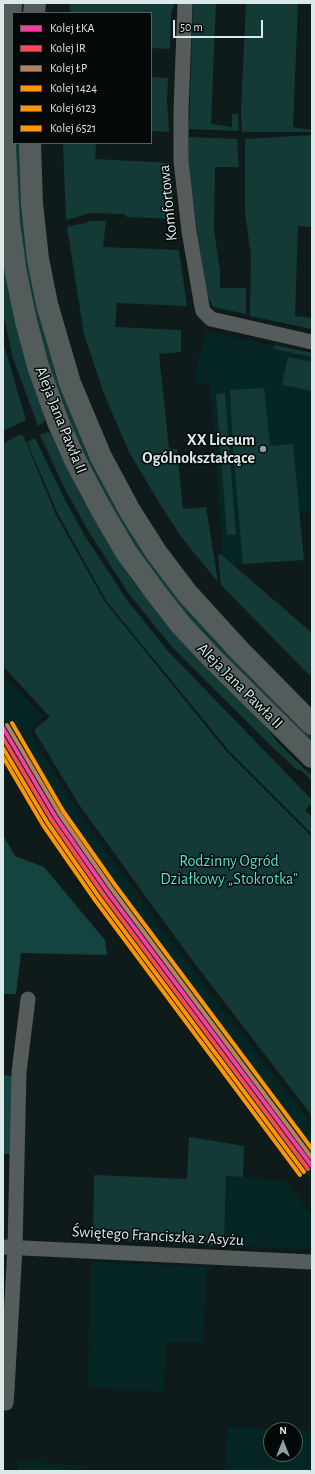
<!DOCTYPE html>
<html>
<head>
<meta charset="utf-8">
<style>
	body { margin:0 }
	#map { position:relative; width:315px; height:1474px; overflow:hidden; background:#0f1b1a; font-family:"Alegreya Sans",sans-serif }
	canvas { display:block }
	.frame { position:absolute; inset:0; border:4px solid #dae8e7; pointer-events:none }
	.legend { position:absolute; left:12px; top:12px; width:140px; height:132px; box-sizing:border-box; background:#020908; border:1px solid #586261; margin:0; padding:5px 7px; list-style:none; font-size:12px; color:#dae8e7 }
	.legend li { display:flex; align-items:center; gap:8px; height:20px }
	.legend b { width:20px; border:1px solid #586261 }
	.north { position:absolute; left:263px; top:1422px; width:40px; height:40px; box-sizing:border-box; background:#020908; border:1px solid #586261; border-radius:50%; rotate:0deg; font-size:11px; font-weight:700; line-height:16px; text-align:center; color:#dae8e7 }
	.north::after { content:''; display:block; margin:auto; width:14px; height:18px; background:#93a09f; clip-path:polygon(50% 0,100% 100%,50% 72%,0 100%) }
	.scale { position:absolute; left:173px; top:20px; width:90px; height:18px; box-sizing:border-box; border:2px solid #dae8e7; border-top:0; padding-left:5px; font-size:12px; line-height:14px; white-space:nowrap; color:#dae8e7; -webkit-text-stroke:3px #020908; paint-order:stroke }
</style>
</head>
<body>
<div id="map">
<canvas width="315" height="1474"></canvas>
<div class="frame"></div>
<ul class="legend">
<li><b style="height:5px;background:#f240a1"></b>Kolej ŁKA</li>
<li><b style="height:5px;background:#f54d4d"></b>Kolej IR</li>
<li><b style="height:5px;background:#b6815c"></b>Kolej ŁP</li>
<li><b style="height:5px;background:#ff9500"></b>Kolej 1424</li>
<li><b style="height:5px;background:#ff9500"></b>Kolej 6123</li>
<li><b style="height:5px;background:#ff9500"></b>Kolej 6521</li>
</ul>
<div class="north">N</div>
<div class="scale">50 m</div>
</div>
<script>
const g = document.querySelector('canvas').getContext('2d');
g.lineJoin = 'round';
function fill(path, color) { g.fillStyle = color; g.fill(path, 'evenodd'); }
const toPath = rows => new Path2D(rows.map(r => 'M' + r).join(''));
function trace(path, color, width, dash) { g.strokeStyle = color; g.lineWidth = width; g.lineCap = dash ? 'butt' : 'round'; g.setLineDash(dash || []); g.stroke(path); }
function label(font, color, halo, rows, align = 'center') {
  g.font = font + ' "Alegreya Sans",sans-serif'; g.lineWidth = 3; g.setLineDash([]); g.textBaseline = 'middle'; g.strokeStyle = halo; g.fillStyle = color; for (const [text, x, y, turn = 0] of rows) {
    g.save(); g.translate(x, y); g.rotate((+turn || 0) * Math.PI / 180); g.textAlign = isNaN(turn) ? turn : align; if (halo) g.strokeText(text, 0, 0); g.fillText(text, 0, 0); g.restore();
  }
}
fill(toPath([
	[206,331,273,346,273,349,312,357,312,511,299,512,304,560,233,565,223,556,210,386,209,383,196,383,195,371],
	[3,676,44,716,32,726,31,732,34,740,75,806,113,861,191,968,312,1124,312,1182,61,835,3,744],
	[226,1176,288,1181,312,1218,312,1249,224,1246],
	[91,1262,207,1267,203,1342,166,1342,164,1392,87,1387],
	[228,1427,312,1431,312,1471,225,1471],
	[271,1430,295,1430,295,1454,271,1454],
	[18,1461,86,1466,86,1471,17,1471]
]), '#052624');
fill(toPath([
	[70,3,175,3,171,13,170,49,151,48,151,13,70,13],
	[193,3,216,3,211,124,232,127,232,114,238,114,239,131,189,129],
	[246,3,298,3,293,127,312,130,312,132,242,132,241,111],
	[151,77,168,78,167,101,169,132,151,131],
	[312,135,312,227,298,226,295,316,312,318,312,329,250,316,251,256,245,212,245,139],
	[189,137,237,139,239,167,215,167,214,229,220,272,220,288,246,288,246,314,213,307,206,293,188,164],
	[15,143,20,143,29,261,167,584,219,645,312,737,312,744,196,627,144,561,101,492,63,408,36,323,19,231],
	[63,143,96,143,95,159,170,163,176,219,127,217,124,214,91,213,66,220],
	[92,221,106,221,103,247,179,250,187,306,117,303,115,327,181,330,181,352,159,354,169,449,177,449,183,509,206,507,218,582,182,538,161,506,129,452,104,394,84,334,67,227],
	[3,259,17,329,45,419,43,423,38,426,12,355,3,312],
	[3,342,26,420,3,431],
	[274,345,312,353,312,357,273,349],
	[288,357,312,362,312,391,282,385],
	[264,388,270,446,293,444,304,560,243,564,233,449,230,390],
	[225,393,236,535,227,535,216,394],
	[48,432,51,434,83,501,132,580,161,617,264,724,279,744,312,776,312,781,301,770,297,770,267,742,172,647,129,594,87,529,63,485,40,435],
	[20,434,24,437,56,515,105,602,227,752,312,837,312,1116,189,956,80,806,35,732,35,729,50,717,3,666,3,444],
	[35,438,65,500,85,536,127,600,167,650,312,800,312,803,305,810,312,817,312,834,230,752,107,602,58,514,27,442],
	[218,554,223,556,312,633,312,671,311,674,309,675,221,585],
	[189,1137,244,1146,243,1177,226,1176,224,1246,93,1239,94,1175,187,1179]
]), '#133a37');
fill(toPath([
	[3,835,15,856,44,867,105,940,107,955,21,953,16,994,3,994],
	[3,1075,12,1076,10,1154,3,1154]
]), '#154340');
trace(toPath([
	[185,3,181,111,181,161,189,231,202,307,203,311,211,319,312,342],
	[3,1247,312,1262],
	[3,1403,6,1403,7,1390,15,1247,19,1072,28,999]
]), '#565b5b', 15);
trace(toPath([
	[11,3,5,148,9,223,16,273,26,321,38,366,58,422,76,462,98,504,126,552,156,593,181,625,212,658,312,757],
	[34,13,35,3],
	[30,143,32,204,38,259,47,304,70,383,101,457,130,511,156,552,187,593,239,650,312,724]
]), '#545c5b', 22);
trace(toPath([
	[3,728,55,816,107,891,312,1166]
]), '#f240a1', 4);
trace(toPath([
	[3,738,51,819,103,894,308,1169]
]), '#f54d4d', 4);
trace(toPath([
	[7,725,59,813,111,888,312,1158]
]), '#b6815c', 4);
trace(toPath([
	[3,748,47,822,99,897,304,1172]
]), '#ff9500', 4);
trace(toPath([
	[12,723,63,811,115,885,312,1149]
]), '#ff9500', 4);
trace(toPath([
	[3,757,43,825,95,900,300,1175]
]), '#ff9500', 4);
for (const [x, y, r, color] of [
	[263,449,4,"#93a09f"]
]) { const dot = new Path2D(); dot.arc(x, y, r, 0, 2 * Math.PI); g.fillStyle = color; g.fill(dot); trace(dot, '#020908', 1.5); }
label('16px', '#dae8e7', '#020908', [
	["Komfortowa",168,203,-96],
	["Aleja Jana Pawła II",61,420,68],
	["Aleja Jana Pawła II",240,686,45],
	["Świętego Franciszka z Asyżu",158,1236,3]
]);
label('bold 16px', '#dae8e7', '#020908', [
	["XX Liceum",255,440],
	["Ogólnokształcące",255,458]
], 'right');
label('16px', '#55e0d9', '#020908', [
	["Rodzinny Ogród",229,861],
	["Działkowy „Stokrotka”",229,879]
]);
</script>
</body>
</html>
